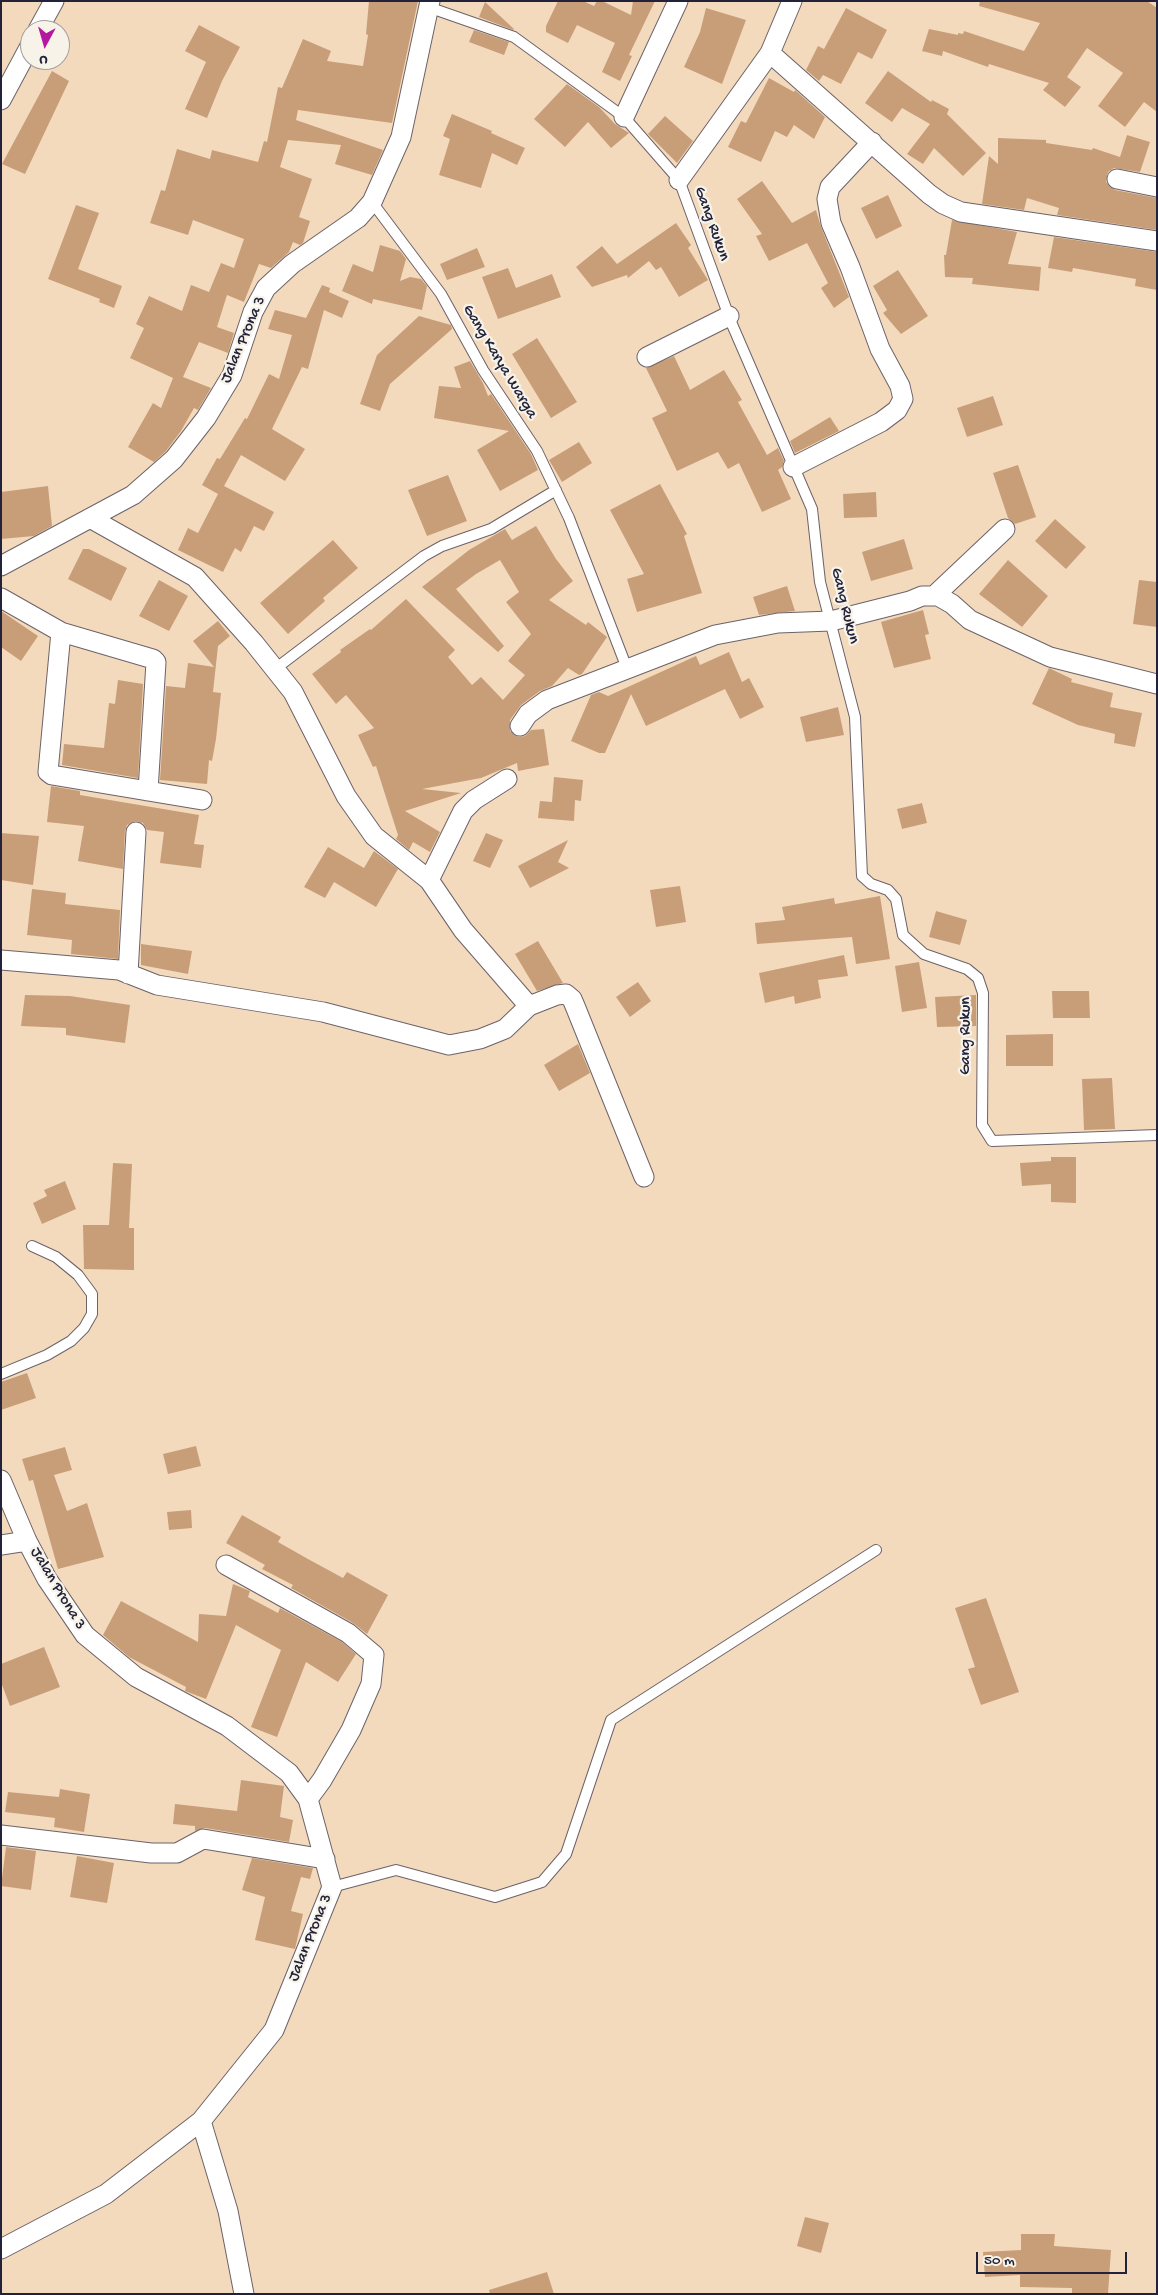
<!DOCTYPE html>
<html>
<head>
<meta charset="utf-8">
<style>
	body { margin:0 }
	#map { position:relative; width:1158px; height:2295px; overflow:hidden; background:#f4dabd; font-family:"Gochi Hand",sans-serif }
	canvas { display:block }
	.frame { position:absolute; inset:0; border:2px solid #22223b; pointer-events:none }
	.north { position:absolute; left:20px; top:20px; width:50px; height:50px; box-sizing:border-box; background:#f7f3e8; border:1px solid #a29fa3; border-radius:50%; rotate:186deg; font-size:14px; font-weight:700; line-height:20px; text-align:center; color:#22223b }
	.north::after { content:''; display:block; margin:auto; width:18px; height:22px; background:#b5179e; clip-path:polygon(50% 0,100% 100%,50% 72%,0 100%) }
	.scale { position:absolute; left:976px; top:2252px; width:151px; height:22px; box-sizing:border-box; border:2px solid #22223b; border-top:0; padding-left:6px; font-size:15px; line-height:18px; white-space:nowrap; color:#22223b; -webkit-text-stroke:4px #f7f3e8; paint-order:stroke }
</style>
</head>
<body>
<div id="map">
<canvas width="1158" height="2295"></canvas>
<div class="frame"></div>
<div class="north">U</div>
<div class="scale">50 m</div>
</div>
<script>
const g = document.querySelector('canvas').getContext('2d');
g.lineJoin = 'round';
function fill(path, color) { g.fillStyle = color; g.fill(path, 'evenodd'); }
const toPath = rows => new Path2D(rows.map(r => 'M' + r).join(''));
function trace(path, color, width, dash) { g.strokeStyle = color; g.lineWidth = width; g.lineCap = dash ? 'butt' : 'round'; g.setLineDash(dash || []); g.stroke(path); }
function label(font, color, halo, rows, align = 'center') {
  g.font = font + ' "Gochi Hand",sans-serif'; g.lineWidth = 4.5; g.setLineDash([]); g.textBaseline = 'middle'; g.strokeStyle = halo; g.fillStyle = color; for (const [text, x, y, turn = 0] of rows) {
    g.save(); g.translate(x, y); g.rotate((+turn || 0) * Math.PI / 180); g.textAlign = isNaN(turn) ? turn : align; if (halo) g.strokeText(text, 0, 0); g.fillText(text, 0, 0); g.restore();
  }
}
fill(toPath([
	[369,1,418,1,392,123,298,110,296,120,383,150,372,175,335,164,341,145,288,140,280,167,312,179,299,217,310,221,303,243,300,245,293,242,289,252,271,268,259,264,244,302,227,295,217,327,234,333,228,353,199,342,183,377,211,388,198,410,194,408,181,431,166,451,154,462,128,447,153,403,161,408,173,378,130,358,144,328,136,324,149,296,182,311,191,285,209,292,221,263,234,268,244,239,193,220,188,235,150,223,161,190,165,191,177,149,210,159,212,150,258,162,264,141,267,142,278,87,282,88,303,39,331,51,327,61,363,66,368,35,366,34],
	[558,1,583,1,594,6,597,1,602,1,631,15,633,1,655,1,629,55,632,56,620,81,602,72,615,43,577,25,568,43,546,32,546,26],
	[980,1,1147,1,1157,8,1157,112,1144,102,1125,127,1098,106,1123,73,1087,48,1067,77,1081,87,1065,107,1043,90,1049,83,989,64,988,67,943,51,942,56,922,51,929,29,958,35,958,33,963,34,964,31,1024,51,1040,23,979,6],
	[485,2,514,29,513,30,479,17],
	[706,8,746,20,722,84,684,67,700,32],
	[846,8,887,30,872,59,858,52,841,84,823,75,819,81,806,70,818,46,824,49],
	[199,25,240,47,222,81,207,118,185,109,206,62,185,51],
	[474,30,509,42,504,55,469,42],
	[52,71,69,81,25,174,2,164],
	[888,71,931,102,932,100,949,109,947,114,986,153,963,176,934,148,923,164,907,154,930,124,902,108,892,122,865,103],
	[769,78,794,92,795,90,825,117,814,139,794,125,787,137,775,131,761,162,728,147,741,121,746,123],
	[567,84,599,107,615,124,629,133,611,148,588,122,565,147,534,119],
	[452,114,492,131,491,133,525,148,517,165,492,153,481,188,439,175,450,139,443,136],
	[665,116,693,141,677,163,648,134],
	[1127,135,1150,142,1140,172,1114,168,1108,172,1106,182,1115,190,1157,198,1157,230,1057,215,1059,208,1027,198,1024,210,982,204,989,156,998,164,998,138,1046,140,1046,143,1092,150,1093,148,1120,157],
	[762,181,792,223,816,210,821,227,849,297,834,308,821,288,828,283,807,243,769,261,756,236,762,234,737,199],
	[888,195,902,226,876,239,861,208],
	[76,205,99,213,78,269,122,286,114,308,99,302,100,299,48,279],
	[952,220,1017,232,1008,264,1041,267,1039,291,972,284,973,278,945,277,944,255,946,255],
	[676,223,691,245,688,248,708,280,679,297,661,267,656,270,649,261,628,278,627,275,592,287,576,267,602,246,617,264],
	[1054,237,1157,252,1157,290,1135,286,1136,279,1073,268,1072,272,1048,268],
	[380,245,400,251,406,259,400,281,410,277,421,279,427,286,422,310,373,299,372,304,342,291,353,264,373,272],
	[477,248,485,267,447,280,440,264],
	[508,268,516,288,552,274,561,297,498,319,482,277],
	[898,270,928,316,901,334,883,313,887,310,873,286],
	[322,285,330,288,329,292,349,301,342,318,324,310,308,369,302,367,272,429,305,449,285,481,241,455,224,486,274,512,264,531,254,526,241,552,235,548,223,572,178,550,188,528,198,533,218,494,202,485,217,458,220,459,245,418,247,419,269,374,279,379,292,335,268,329,275,310,306,318],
	[419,316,451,325,452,329,390,384,380,411,360,404,377,355],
	[537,338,577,402,551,418,512,354],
	[674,356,690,390,724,370,742,400,738,402,767,455,778,448,784,461,782,467,778,470,791,499,762,512,739,463,728,469,718,452,677,471,652,418,667,411,646,368],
	[470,361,483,383,488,396,491,394,531,454,538,470,500,491,477,450,509,431,434,418,439,386,461,388,454,367],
	[993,396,1003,425,967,437,957,408],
	[830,417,839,431,795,453,790,441],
	[579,442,592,463,562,482,549,460],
	[1018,465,1036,517,1015,524,1008,518,993,473],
	[448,475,467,521,427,536,408,490],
	[660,484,687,534,684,536,702,593,637,612,627,579,644,574,610,510],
	[48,486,52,526,34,536,1,539,1,492],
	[876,492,877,517,844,518,843,494],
	[1055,519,1086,547,1066,569,1035,541],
	[536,526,556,559,573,581,549,600,586,625,588,622,607,637,582,674,579,675,568,668,552,686,540,691,521,705,510,720,510,731,519,737,525,736,531,730,544,729,549,765,518,771,517,763,481,778,422,789,461,793,405,811,440,832,430,852,413,842,409,850,396,839,398,835,376,766,373,767,358,735,374,728,346,695,336,704,312,674,341,652,340,650,370,629,371,630,406,599,455,650,448,657,472,685,481,677,503,700,525,675,508,661,531,634,506,602,519,592,500,560,476,574,456,589,504,646,498,652,422,587,469,550,505,529,512,540],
	[904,539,913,569,871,581,862,552],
	[333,540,358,568,323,598,325,601,288,634,260,603],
	[83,549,89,549,127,568,111,601,68,579],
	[1008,560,1048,596,1022,627,979,594],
	[159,580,188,596,169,631,139,616],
	[1139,580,1157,582,1157,627,1133,624],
	[787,586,795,611,759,615,753,597],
	[923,610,929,634,925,635,931,659,894,668,881,622],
	[1,611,38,636,21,661,1,647],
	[218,621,230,636,218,646,213,692,221,693,216,739,212,761,209,760,207,784,160,780,166,686,185,688,188,663,214,667,193,641],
	[729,652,742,682,749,678,764,707,740,719,725,689,646,726,631,694,605,753,599,753,571,741,591,695,599,692,608,696,696,656,700,665],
	[1049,668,1072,679,1071,682,1113,693,1110,707,1142,713,1135,747,1114,743,1115,734,1078,725,1032,704],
	[118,680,143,684,138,778,62,765,64,744,104,748,109,703,115,704],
	[838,707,844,735,806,742,800,717],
	[554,777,583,780,581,801,575,800,574,821,538,818,540,801,552,802],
	[51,786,80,791,80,795,199,815,194,844,204,845,201,868,160,863,164,832,147,830,143,823,136,821,127,825,125,831,123,869,78,861,84,826,47,822],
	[922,803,927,823,902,829,897,809],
	[1,833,39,836,33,885,1,880],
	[486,833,503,840,490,868,473,861],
	[568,840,558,862,569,868,530,888,518,866],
	[328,847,364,868,374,851,398,869,376,907,334,882,325,898,304,887],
	[680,886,686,922,656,927,650,890],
	[32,889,66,893,65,904,120,910,118,959,71,954,72,940,27,935],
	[880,896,890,959,856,964,852,937,757,944,755,923,785,920,782,907,834,898,835,904],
	[936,911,967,920,960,945,929,937],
	[538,941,563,983,537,991,515,954],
	[141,944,192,951,188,974,141,965],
	[844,955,848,976,818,980,821,998,795,1004,794,996,765,1003,759,973],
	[919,962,927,1008,902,1012,895,966],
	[638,982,651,1001,630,1017,616,997],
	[1052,991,1089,991,1090,1018,1053,1018],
	[25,995,70,996,130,1005,125,1043,66,1035,66,1028,21,1026],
	[976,995,976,1026,937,1027,935,997],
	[1053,1034,1053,1066,1006,1066,1006,1035],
	[578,1044,590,1073,559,1091,544,1065],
	[1112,1078,1115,1129,1084,1130,1082,1079],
	[1051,1157,1076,1157,1076,1203,1051,1202,1051,1184,1022,1186,1020,1163,1051,1161],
	[113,1163,132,1164,129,1228,134,1228,134,1270,84,1269,83,1225,109,1225],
	[65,1181,76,1209,42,1224,33,1203,47,1196,44,1190],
	[27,1373,36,1398,1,1410,1,1382],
	[196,1446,201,1466,168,1474,163,1454],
	[65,1447,72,1470,54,1475,67,1511,87,1503,104,1557,58,1569,33,1480,29,1481,22,1459],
	[191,1510,192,1528,169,1530,167,1512],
	[242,1515,281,1537,278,1542,308,1559,343,1578,347,1572,388,1595,367,1634,353,1623,291,1588,293,1585,262,1569,265,1565,226,1543],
	[233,1584,250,1591,248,1597,278,1613,280,1608,342,1642,356,1654,338,1682,306,1662,277,1737,251,1727,281,1650,236,1625,206,1699,185,1691,186,1687,129,1657,103,1635,121,1601,198,1642,199,1614,226,1616],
	[986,1598,1019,1692,981,1705,968,1669,975,1667,955,1608],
	[44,1647,60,1687,10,1706,1,1682,1,1664],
	[241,1780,284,1786,280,1817,293,1820,289,1842,205,1828,195,1831,195,1826,173,1824,175,1804,237,1811],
	[60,1789,90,1794,84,1832,54,1827,55,1818,5,1812,8,1792,59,1797],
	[6,1847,36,1851,31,1890,1,1886],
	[77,1856,114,1863,107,1903,70,1897],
	[252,1858,313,1868,310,1879,301,1877,291,1911,303,1914,295,1949,255,1940,265,1897,242,1890],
	[805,2217,829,2223,821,2253,797,2246],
	[1021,2234,1055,2234,1054,2246,1111,2250,1108,2294,1072,2293,1072,2288,1020,2287,1020,2275,985,2277,983,2252,1021,2250],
	[547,2272,554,2294,490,2294,489,2290]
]), '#c89e79');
const lane = toPath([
	[428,7,514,37,624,117,679,180,731,322,812,509,820,582,855,717,862,876,871,884,888,890,896,899,903,935,924,954,967,969,978,978,983,993,982,1125,992,1141,1157,1135],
	[372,202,441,294,483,370,537,451,569,518,628,671],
	[275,669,424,556,442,546,491,529,556,490],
	[1,1374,47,1355,71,1341,84,1328,92,1314,92,1294,78,1275,56,1257,32,1246],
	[332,1887,396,1870,495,1897,542,1882,566,1854,611,1720,876,1550]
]);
const street = toPath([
	[38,30,54,1],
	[770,53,929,194,943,204,961,212,1157,241],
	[1,100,30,46],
	[624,117,678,1],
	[1117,179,1157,187],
	[679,180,770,53,792,1],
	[647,357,729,316],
	[793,467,881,422,897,410,903,399,900,386,880,349,850,267,831,223,827,199,830,187,872,142],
	[90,518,195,577,254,643,293,692,346,796,374,836,429,880,463,930,529,1006],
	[1,566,133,495,174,459,206,418,232,375,253,312,266,288,292,264,358,218,372,202,401,137,430,1],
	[934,596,1005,529],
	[1,598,61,632,153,659,156,662,148,791],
	[61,632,48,772,52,775,202,800],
	[520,726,528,714,547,700,715,635,778,623,831,621,910,601,922,596,938,596,952,604,970,620,1050,657,1157,684],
	[429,880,463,811,474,800,507,779],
	[1,960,119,970,157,985,323,1012,449,1045,480,1039,505,1029,529,1006,557,995,566,994,572,999,575,1006,644,1177],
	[128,974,136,832],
	[1,1480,27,1541,47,1579,85,1635,136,1677,227,1726,289,1773,308,1799,332,1887,274,2030,201,2121,106,2194,1,2249],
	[1,1545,27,1541],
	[226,1565,348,1633,374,1655,371,1684,351,1730,322,1780,308,1799],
	[1,1835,151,1853,177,1853,203,1839,325,1859],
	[201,2121,228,2211,244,2294]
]);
trace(lane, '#6c6268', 12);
trace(street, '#6c6268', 21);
trace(lane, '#fff', 10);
trace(street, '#fff', 19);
label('16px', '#22223b', '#f7f3e8', [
	["Gang Rukun",711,224,70],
	["Jalan Prona 3",244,340,-67],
	["Gang Karya Warga",499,362,59],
	["Gang Rukun",844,606,76],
	["Gang Rukun",967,1036,-90],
	["Jalan Prona 3",57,1589,59],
	["Jalan Prona 3",311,1938,-68]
]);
</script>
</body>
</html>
